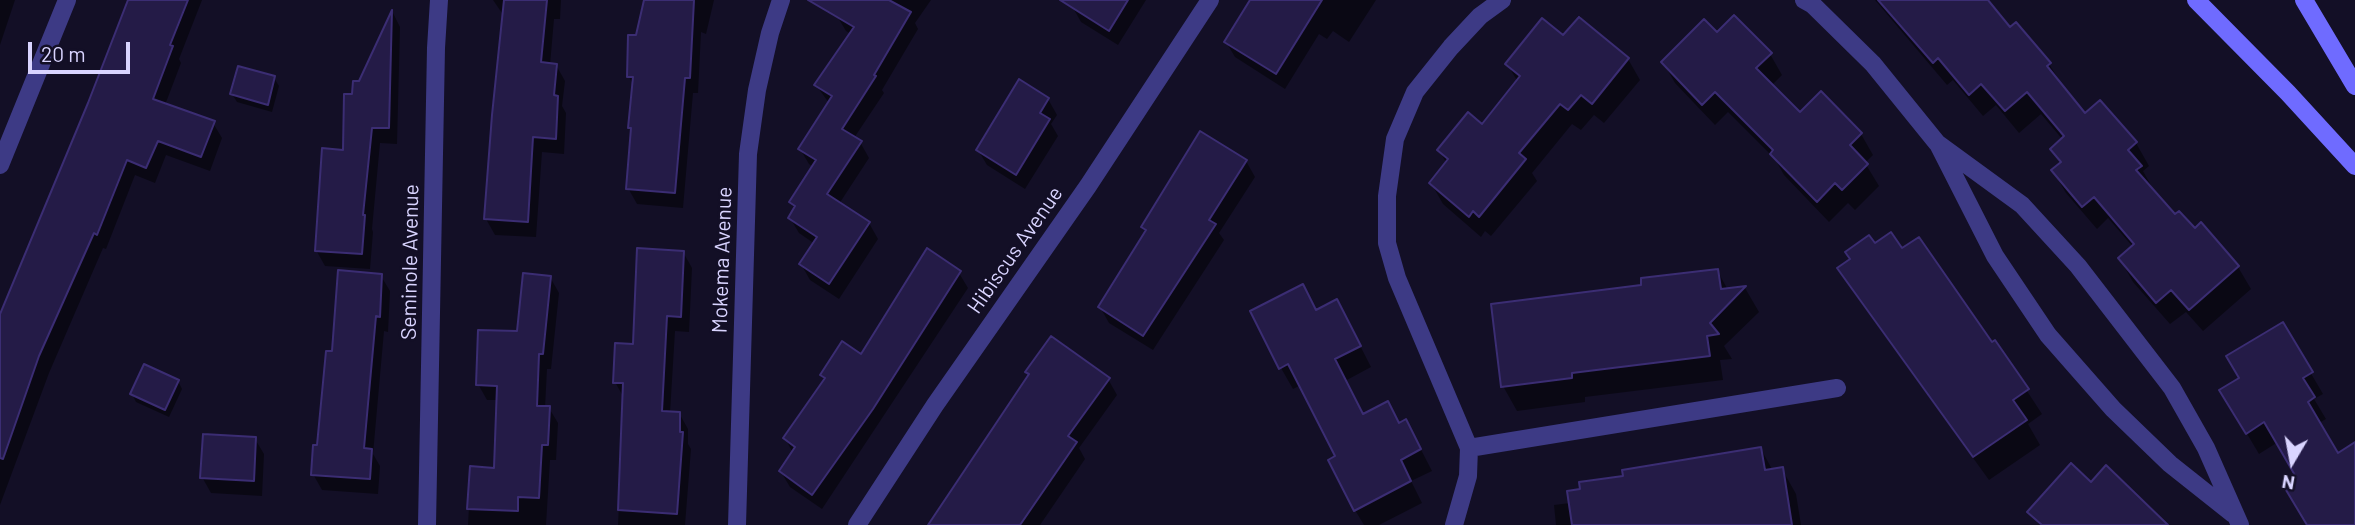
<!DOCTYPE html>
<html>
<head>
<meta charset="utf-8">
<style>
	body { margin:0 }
	#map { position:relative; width:2355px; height:525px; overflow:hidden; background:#130f26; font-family:Barlow,sans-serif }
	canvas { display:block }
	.north { position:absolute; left:2257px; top:427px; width:70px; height:70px; -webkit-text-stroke:5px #130f26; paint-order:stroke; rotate:190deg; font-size:19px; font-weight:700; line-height:28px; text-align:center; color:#d9d4ff }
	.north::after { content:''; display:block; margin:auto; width:24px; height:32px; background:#d9d4ff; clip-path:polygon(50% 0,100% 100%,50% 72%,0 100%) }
	.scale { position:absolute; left:28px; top:42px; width:102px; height:32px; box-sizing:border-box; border:4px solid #d9d4ff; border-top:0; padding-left:9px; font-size:21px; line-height:24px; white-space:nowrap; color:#d9d4ff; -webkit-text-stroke:5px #130f26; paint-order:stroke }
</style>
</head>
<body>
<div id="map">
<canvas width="2355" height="525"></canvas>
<div class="north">N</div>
<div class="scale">20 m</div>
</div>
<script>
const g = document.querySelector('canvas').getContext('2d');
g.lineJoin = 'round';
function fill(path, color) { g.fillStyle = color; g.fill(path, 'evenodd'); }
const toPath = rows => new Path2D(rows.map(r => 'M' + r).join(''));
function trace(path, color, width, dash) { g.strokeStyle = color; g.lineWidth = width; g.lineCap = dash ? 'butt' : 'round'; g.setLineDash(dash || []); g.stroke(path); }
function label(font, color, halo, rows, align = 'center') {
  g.font = font + ' Barlow,sans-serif'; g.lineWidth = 5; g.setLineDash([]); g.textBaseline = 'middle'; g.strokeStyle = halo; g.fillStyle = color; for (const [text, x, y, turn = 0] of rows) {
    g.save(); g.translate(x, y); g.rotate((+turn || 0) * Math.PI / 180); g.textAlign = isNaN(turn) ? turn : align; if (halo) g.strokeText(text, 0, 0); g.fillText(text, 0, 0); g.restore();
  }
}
fill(toPath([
	[0,0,15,0,0,45],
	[140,0,202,0,179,59,181,63,165,105,213,123,222,138,210,171,166,155,155,183,135,175,106,249,103,248,49,373,0,505,0,319],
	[493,0,561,0,560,19,554,19,550,65,556,65,565,81,562,106,566,113,564,154,542,152,536,237,495,235,486,219,504,16],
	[646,0,714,0,706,34,701,32,698,93,693,93,683,208,637,204,628,188,632,132,630,128,634,86,629,77],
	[847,0,931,0,915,23,918,29,882,90,884,93,854,138,860,142,869,158,839,204,869,223,878,239,839,299,810,280,801,264,815,244,799,233,790,218,795,210,791,202,813,167,809,164,800,149,829,103,816,85,851,34,846,31,837,16],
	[1076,0,1146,0,1118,45,1081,22,1072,6],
	[1265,0,1376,0,1349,42,1333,31,1327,39,1319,34,1285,89,1235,57,1226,42],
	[1875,0,1985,0,2010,29,2049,64,2063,86,2085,116,2100,103,2136,143,2149,166,2143,171,2153,189,2152,191,2175,217,2195,230,2238,267,2251,289,2203,331,2186,312,2170,324,2133,282,2120,259,2133,247,2108,218,2097,229,2066,193,2053,171,2061,164,2052,149,2063,140,2041,114,2019,133,1996,105,1983,116,1953,80,1947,85],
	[393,13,400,27,397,144,380,143,372,229,373,232,370,269,325,266,316,250,344,152,354,96],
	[1717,35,1770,54,1782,75,1771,86,1800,115,1861,134,1873,155,1865,163,1879,186,1855,210,1848,203,1829,222,1784,175,1775,159,1728,112,1715,125,1675,83,1663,62],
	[1564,38,1628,59,1640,80,1604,123,1594,115,1581,130,1572,124,1532,173,1537,181,1491,236,1485,231,1481,237,1443,204,1431,183,1447,164,1439,150,1482,126,1518,82,1507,64],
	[274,78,279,86,272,112,237,102,232,94],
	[1048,99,1057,115,1051,124,1058,136,1025,189,987,165,978,150],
	[1246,161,1255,177,1219,233,1224,240,1153,350,1109,323,1100,307,1147,233,1143,227],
	[1874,245,1991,345,1995,342,2042,414,2028,424,2040,445,1989,480,1854,293,1840,268],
	[683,252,692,268,689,332,675,331,670,413,679,413,688,429,688,444,691,449,685,525,618,525,624,398,615,382],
	[1717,270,1728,290,1745,288,1759,312,1724,346,1732,359,1720,360,1723,380,1585,397,1585,402,1517,411,1503,386,1643,287],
	[959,273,968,288,822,509,790,487,781,472,793,453,785,438,825,381,822,375,862,356],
	[381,276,390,291,388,332,384,331,373,454,380,466,378,494,322,490,313,474,333,353],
	[550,277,559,293,551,369,547,369,545,408,549,408,558,423,556,460,550,460,546,525,468,525,471,468,495,469,498,400,487,400,478,384,519,333],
	[1316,312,1348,322,1371,367,1345,381,1364,416,1399,424,1417,442,1432,471,1411,481,1422,503,1379,525,1364,525,1355,510,1338,457,1301,385,1293,389,1281,368],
	[2282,324,2323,394,2314,399,2326,419,2319,423,2338,455,2355,465,2355,525,2309,525,2299,477,2278,442,2259,454,2221,390,2241,379],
	[1028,372,1108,379,1117,395,1079,448,1085,459,1040,525,931,525,1030,376],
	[178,381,182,389,169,417,136,402,132,394],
	[255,439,264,454,262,496,211,493,202,477],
	[1761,449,1773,471,1782,469,1796,494,1801,525,1556,525,1554,505,1570,503,1625,478]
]), '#0007');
const building = toPath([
	[128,0,188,0,170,45,173,46,153,99,215,121,201,157,158,141,146,168,127,160,97,235,94,233,39,356,3,459,0,458,0,314,88,103,128,0],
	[504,0,547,0,541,62,557,64,554,95,558,96,556,139,533,137,528,222,484,219,492,115,504,0],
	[644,0,694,0,690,78,685,78,675,193,626,189,631,128,628,128,633,77,627,77,628,35,636,35,644,0],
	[808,0,889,0,911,12,874,75,876,76,842,129,862,141,827,194,870,222,829,284,799,264,817,237,788,218,795,206,789,202,816,160,798,149,832,96,814,85,854,27,808,0],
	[1060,0,1128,0,1109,31,1060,0],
	[1250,0,1322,0,1276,74,1224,42,1250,0],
	[1878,0,1988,0,2010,27,2016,22,2051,63,2047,66,2085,113,2100,100,2137,142,2128,150,2142,166,2136,170,2175,214,2179,211,2195,228,2201,222,2239,266,2189,310,2171,290,2156,303,2118,258,2134,244,2094,197,2082,207,2051,170,2061,162,2050,149,2064,136,2027,92,2005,111,1981,84,1969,95,1938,58,1933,63,1878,0],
	[392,10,389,128,372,128,363,215,365,215,362,254,315,251,322,148,343,150,344,94,352,94,353,81,359,81,392,10],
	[1734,15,1772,53,1756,68,1800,112,1821,91,1862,133,1850,145,1868,164,1842,190,1835,183,1817,202,1770,154,1773,150,1715,92,1702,105,1661,62,1704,19,1717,32,1734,15],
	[1579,17,1629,58,1592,104,1581,95,1568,110,1560,104,1519,153,1526,159,1479,217,1473,211,1469,217,1429,183,1448,159,1437,150,1468,112,1482,124,1520,76,1505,64,1542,18,1563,35,1579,17],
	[238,66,275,76,268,105,230,94,238,66],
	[1019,79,1049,98,1040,113,1050,119,1016,175,976,150,1019,79],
	[1200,131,1247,160,1209,220,1216,224,1143,336,1098,307,1146,230,1141,227,1200,131],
	[1891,232,1902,248,1919,237,1992,342,1995,340,2029,389,2013,400,2027,420,1973,457,1837,268,1850,259,1845,252,1869,235,1875,243,1891,232],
	[637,248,684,251,681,317,667,316,662,411,680,412,680,432,683,432,677,514,618,510,623,383,613,383,615,343,633,344,637,248],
	[927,248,961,271,873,409,812,495,779,471,795,447,783,438,825,378,820,375,842,341,861,354,927,248],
	[1718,269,1721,289,1746,286,1710,323,1719,334,1707,336,1710,356,1572,373,1572,378,1501,387,1491,304,1641,285,1641,278,1718,269],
	[338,270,382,274,380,317,376,316,364,448,372,449,370,479,311,475,313,445,317,445,326,351,332,351,338,270],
	[523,273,551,276,543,354,539,354,537,406,550,406,548,445,542,445,539,498,518,497,518,511,467,509,470,466,494,468,497,386,476,385,478,330,517,331,523,273],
	[1303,284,1316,310,1337,299,1361,346,1335,359,1363,414,1388,401,1399,423,1406,419,1421,449,1401,460,1411,481,1354,511,1328,460,1335,456,1288,364,1279,369,1250,311,1303,284],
	[2283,322,2313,372,2303,378,2315,397,2308,402,2338,453,2355,442,2355,525,2307,525,2283,485,2296,477,2264,422,2246,434,2219,390,2239,378,2226,356,2283,322],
	[1051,336,1110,378,1068,436,1077,442,1020,525,928,525,1029,374,1025,372,1051,336],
	[144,364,179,380,165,410,130,394,144,364],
	[203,434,256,437,254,481,200,478,203,434],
	[1761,447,1765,470,1783,467,1792,525,1572,525,1567,491,1580,489,1579,482,1623,476,1622,470,1761,447],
	[2071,463,2091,482,2106,465,2168,525,2042,525,2027,512,2071,463]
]);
fill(building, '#241b47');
trace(building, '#3b2d73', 2);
trace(toPath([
	[1804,0,1813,5,1873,64,1937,143,2022,205,2078,266,2172,388,2206,448,2240,525],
	[1939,146,1995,256,2048,335,2113,409,2170,464,2233,514],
	[1469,448,1837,388],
	[1454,525,1468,476,1469,448,1397,278,1387,243,1387,196,1395,139,1415,92,1451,47,1480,16,1502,0]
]), '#3d3a85', 18);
trace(toPath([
	[0,165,67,0],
	[427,525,436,48,439,0],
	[737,525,748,154,757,90,770,33,781,0],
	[857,525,935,405,1088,186,1210,0]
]), '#3d3a85', 18);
trace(toPath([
	[2196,0,2288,93,2355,166],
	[2304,0,2355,86]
]), '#6f6bff', 18);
label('21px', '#d9d4ff', '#130f26', [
	["Hibiscus Avenue",1015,250,-55],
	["Mokema Avenue",722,260,-88],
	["Seminole Avenue",410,262,-89]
]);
</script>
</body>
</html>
